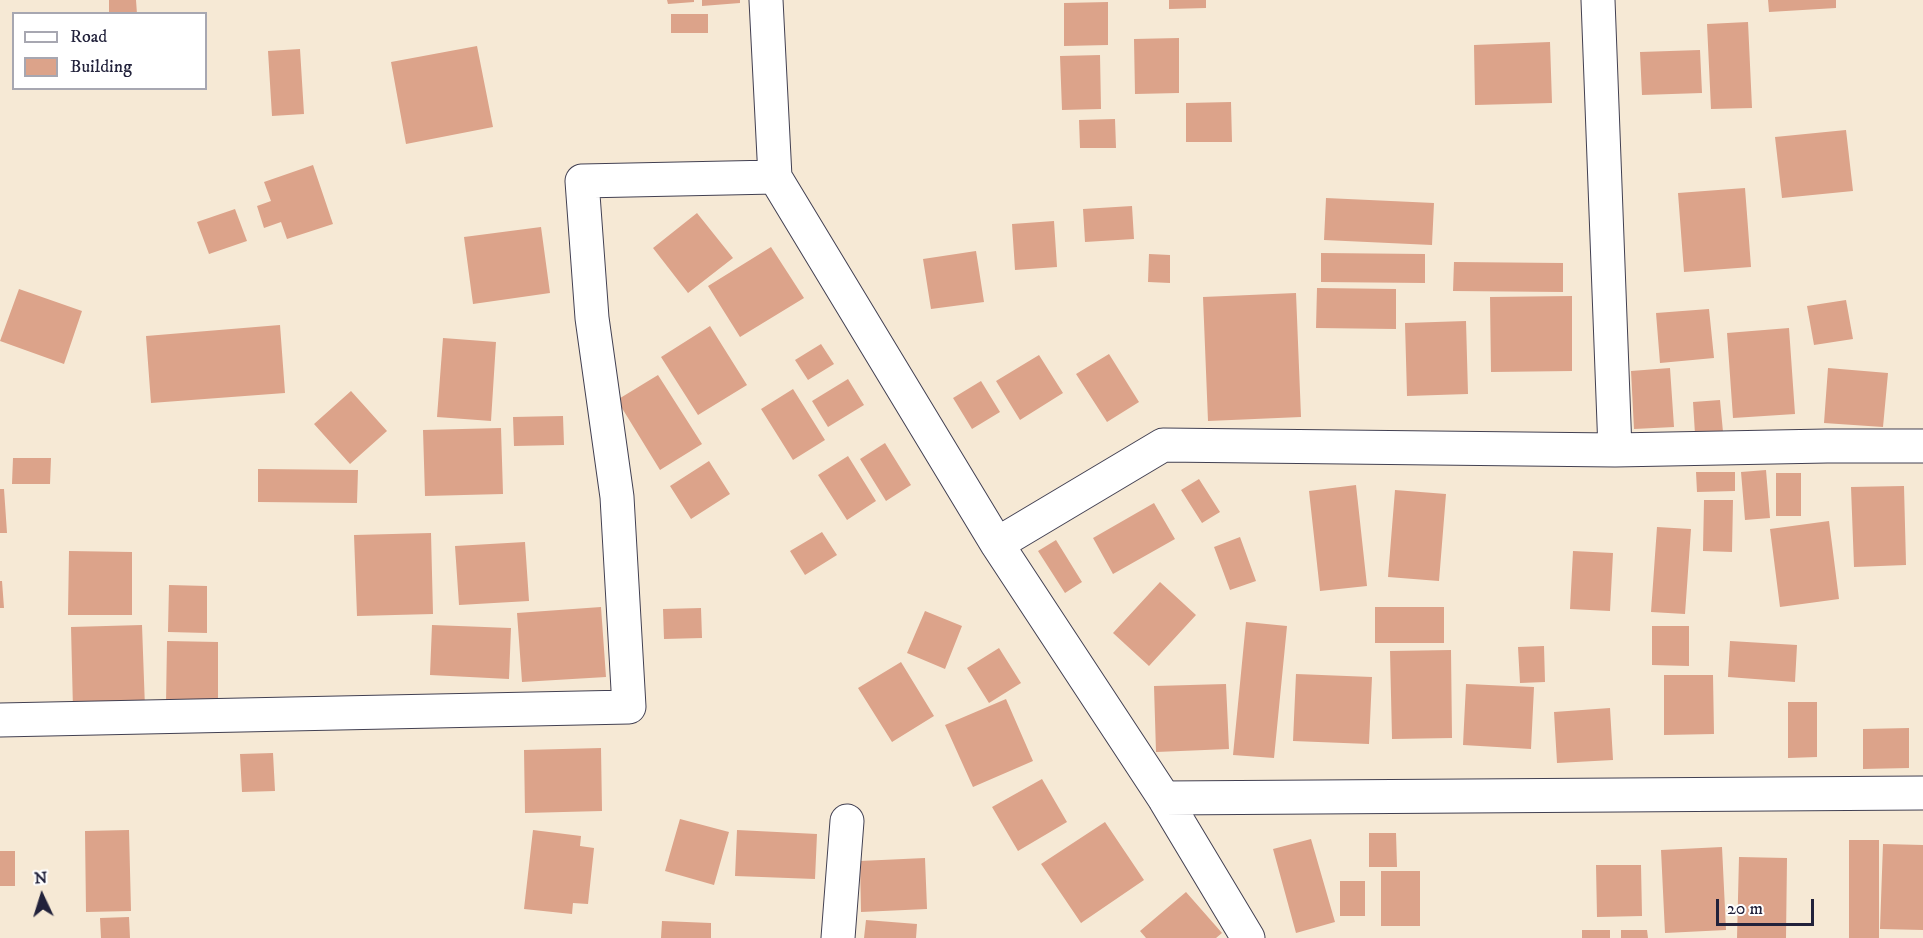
<!DOCTYPE html>
<html>
<head>
<meta charset="utf-8">
<style>
	body { margin:0 }
	#map { position:relative; width:1923px; height:938px; overflow:hidden; background:#f6e9d5; font-family:"IM FELL DW Pica",serif }
	canvas { display:block }
	.legend { position:absolute; left:12px; top:12px; width:195px; height:78px; box-sizing:border-box; background:#fff; border:2px solid #a7a7b1; margin:0; padding:8px 10px; list-style:none; font-size:18px; color:#22223b }
	.legend li { display:flex; align-items:center; gap:12px; height:30px }
	.legend b { width:30px; border:2px solid #a7a7b1 }
	.north { position:absolute; left:12px; top:866px; width:60px; height:60px; -webkit-text-stroke:4px #fff; paint-order:stroke; rotate:356deg; font-size:16px; font-weight:700; line-height:24px; text-align:center; color:#22223b }
	.north::after { content:''; display:block; margin:auto; width:21px; height:27px; background:#22223b; clip-path:polygon(50% 0,100% 100%,50% 72%,0 100%) }
	.scale { position:absolute; left:1716px; top:899px; width:98px; height:27px; box-sizing:border-box; border:3px solid #22223b; border-top:0; padding-left:8px; font-size:18px; line-height:21px; white-space:nowrap; color:#22223b; -webkit-text-stroke:4px #fff; paint-order:stroke }
</style>
</head>
<body>
<div id="map">
<canvas width="1923" height="938"></canvas>
<ul class="legend">
<li><b style="height:8px;background:#fff"></b>Road</li>
<li><b style="height:16px;background:#dca38a"></b>Building</li>
</ul>
<div class="north">N</div>
<div class="scale">20 m</div>
</div>
<script>
const g = document.querySelector('canvas').getContext('2d');
g.lineJoin = 'round';
function fill(path, color) { g.fillStyle = color; g.fill(path, 'evenodd'); }
const toPath = rows => new Path2D(rows.map(r => 'M' + r).join(''));
function trace(path, color, width, dash) { g.strokeStyle = color; g.lineWidth = width; g.lineCap = dash ? 'butt' : 'round'; g.setLineDash(dash || []); g.stroke(path); }
fill(toPath([
	[109,0,136,0,137,14,109,14],
	[667,0,694,0,694,2,668,4],
	[702,0,740,0,740,3,702,6],
	[1169,0,1206,0,1206,8,1169,9],
	[1768,0,1836,0,1836,8,1769,12],
	[1108,2,1108,45,1064,46,1064,3],
	[671,14,708,14,708,33,671,33],
	[1748,22,1752,108,1711,109,1707,24],
	[1179,38,1179,93,1135,94,1134,39],
	[1550,42,1552,103,1475,105,1474,45],
	[477,46,493,127,406,144,391,62],
	[300,49,304,114,272,116,268,51],
	[1700,50,1702,93,1642,95,1640,52],
	[1100,55,1101,109,1062,110,1060,56],
	[1231,102,1232,142,1186,142,1186,103],
	[1115,119,1116,148,1080,148,1079,120],
	[1846,130,1853,191,1782,198,1775,137],
	[313,165,333,224,287,239,281,222,264,228,257,206,271,201,264,182],
	[1745,188,1751,267,1684,272,1678,193],
	[1326,198,1434,203,1432,245,1324,240],
	[1132,206,1134,239,1085,242,1083,209],
	[235,209,247,241,209,254,197,222],
	[697,213,733,258,688,293,653,248],
	[1054,221,1057,267,1015,270,1012,224],
	[541,227,550,293,473,304,464,237],
	[771,247,804,298,740,337,708,286],
	[976,251,984,302,931,309,923,259],
	[1321,253,1425,254,1425,283,1321,282],
	[1149,254,1170,255,1170,283,1148,282],
	[1454,262,1563,263,1563,292,1453,291],
	[1317,288,1396,289,1396,329,1316,328],
	[19,289,82,311,64,364,0,341],
	[1296,293,1301,417,1208,421,1203,297],
	[1572,296,1572,371,1491,372,1490,297],
	[1846,300,1853,339,1814,345,1807,306],
	[1709,309,1714,358,1660,363,1656,313],
	[1466,321,1468,394,1407,396,1405,323],
	[280,325,285,393,151,403,146,336],
	[710,326,747,385,698,415,661,357],
	[1789,328,1795,414,1733,418,1727,333],
	[443,338,496,342,491,421,437,417],
	[821,344,834,364,808,380,795,360],
	[1109,354,1139,402,1107,422,1076,374],
	[1039,355,1063,393,1020,420,996,381],
	[1670,368,1674,427,1634,429,1631,371],
	[1828,368,1888,373,1883,427,1824,423],
	[658,375,702,444,660,470,617,400],
	[848,379,864,405,828,427,812,401],
	[981,381,1000,412,972,429,953,398],
	[793,389,825,440,793,460,761,409],
	[351,391,387,431,350,464,314,424],
	[1720,400,1723,432,1695,434,1693,402],
	[563,416,564,445,514,446,513,417],
	[501,428,503,494,425,496,423,430],
	[885,443,911,485,886,501,860,459],
	[848,456,876,501,847,520,818,475],
	[13,458,51,458,50,484,12,484],
	[709,461,730,494,691,519,670,486],
	[258,469,358,470,357,503,258,502],
	[1766,470,1770,518,1745,520,1741,472],
	[1696,472,1735,472,1735,491,1697,492],
	[1776,473,1801,473,1801,516,1776,516],
	[1199,479,1220,512,1202,523,1181,490],
	[1356,485,1367,586,1320,591,1309,491],
	[1904,486,1906,565,1854,567,1851,487],
	[0,489,4,489,7,533,0,533],
	[1395,490,1446,494,1439,581,1388,577],
	[1704,500,1733,500,1732,552,1703,551],
	[1154,503,1175,539,1113,574,1093,538],
	[1829,521,1839,599,1780,607,1770,529],
	[1657,527,1691,529,1685,614,1651,612],
	[822,532,837,555,805,575,790,551],
	[431,533,433,614,357,616,354,535],
	[1240,537,1256,581,1230,590,1214,547],
	[1056,540,1082,582,1065,593,1038,551],
	[525,542,529,601,459,605,455,546],
	[69,551,132,552,132,615,68,615],
	[1573,551,1613,553,1610,611,1570,609],
	[0,581,2,581,4,608,0,608],
	[1160,582,1196,615,1149,666,1113,633],
	[169,585,207,586,207,633,168,632],
	[601,607,606,677,522,682,517,613],
	[1375,607,1444,607,1444,643,1375,643],
	[701,608,702,638,664,639,663,609],
	[925,611,962,626,945,669,907,653],
	[1246,622,1287,626,1274,758,1233,755],
	[142,625,145,708,73,710,71,627],
	[432,625,511,628,509,679,430,675],
	[1652,626,1689,626,1689,666,1652,665],
	[167,641,218,642,218,705,166,704],
	[1730,641,1797,645,1795,682,1728,677],
	[1544,646,1545,682,1520,683,1518,647],
	[999,648,1021,683,989,703,967,668],
	[1451,650,1452,738,1392,739,1390,651],
	[901,662,934,716,892,742,858,688],
	[1296,674,1372,677,1369,744,1293,741],
	[1664,675,1713,675,1714,734,1664,735],
	[1226,684,1229,749,1156,752,1154,686],
	[1466,684,1534,687,1531,749,1463,745],
	[1006,699,1033,761,973,787,945,725],
	[1788,702,1817,702,1817,757,1788,758],
	[1610,708,1613,760,1557,763,1554,712],
	[1909,728,1909,768,1863,769,1863,729],
	[601,748,602,811,525,813,524,750],
	[273,753,275,791,242,792,240,754],
	[1042,779,1067,822,1018,851,992,807],
	[680,819,729,832,714,885,665,871],
	[1105,822,1144,880,1081,923,1041,864],
	[129,830,131,911,86,912,85,831],
	[533,830,581,836,580,846,594,848,588,904,573,903,572,914,524,909],
	[737,830,817,834,815,879,735,876],
	[1369,833,1396,833,1397,867,1369,867],
	[1311,839,1335,922,1296,933,1273,849],
	[1849,840,1879,840,1879,938,1849,938],
	[1883,844,1923,845,1923,930,1880,929],
	[1722,847,1726,930,1665,933,1661,850],
	[0,851,15,851,15,886,0,886],
	[1739,857,1787,858,1786,938,1737,938],
	[925,858,927,909,861,912,860,861],
	[1596,865,1641,865,1642,916,1597,917],
	[1381,871,1420,871,1420,926,1381,926],
	[1340,881,1365,881,1365,916,1340,916],
	[1186,892,1222,933,1216,938,1146,938,1140,931],
	[129,917,130,938,101,938,100,918],
	[866,920,917,924,916,938,864,938],
	[662,921,711,923,711,938,661,938],
	[1582,930,1610,930,1610,938,1582,938],
	[1621,930,1647,930,1648,938,1621,938]
]), '#dca38a');
const minor = toPath([
	[766,0,775,177,997,544,1164,798,1248,938],
	[1598,0,1615,450],
	[997,544,1163,445,1615,450,1827,446,1923,446],
	[0,720,629,707,617,497,592,318,582,181,775,177],
	[1164,798,1923,793],
	[838,938,847,821]
]);
trace(minor, '#424052', 35);
trace(minor, '#fff', 33);
</script>
</body>
</html>
